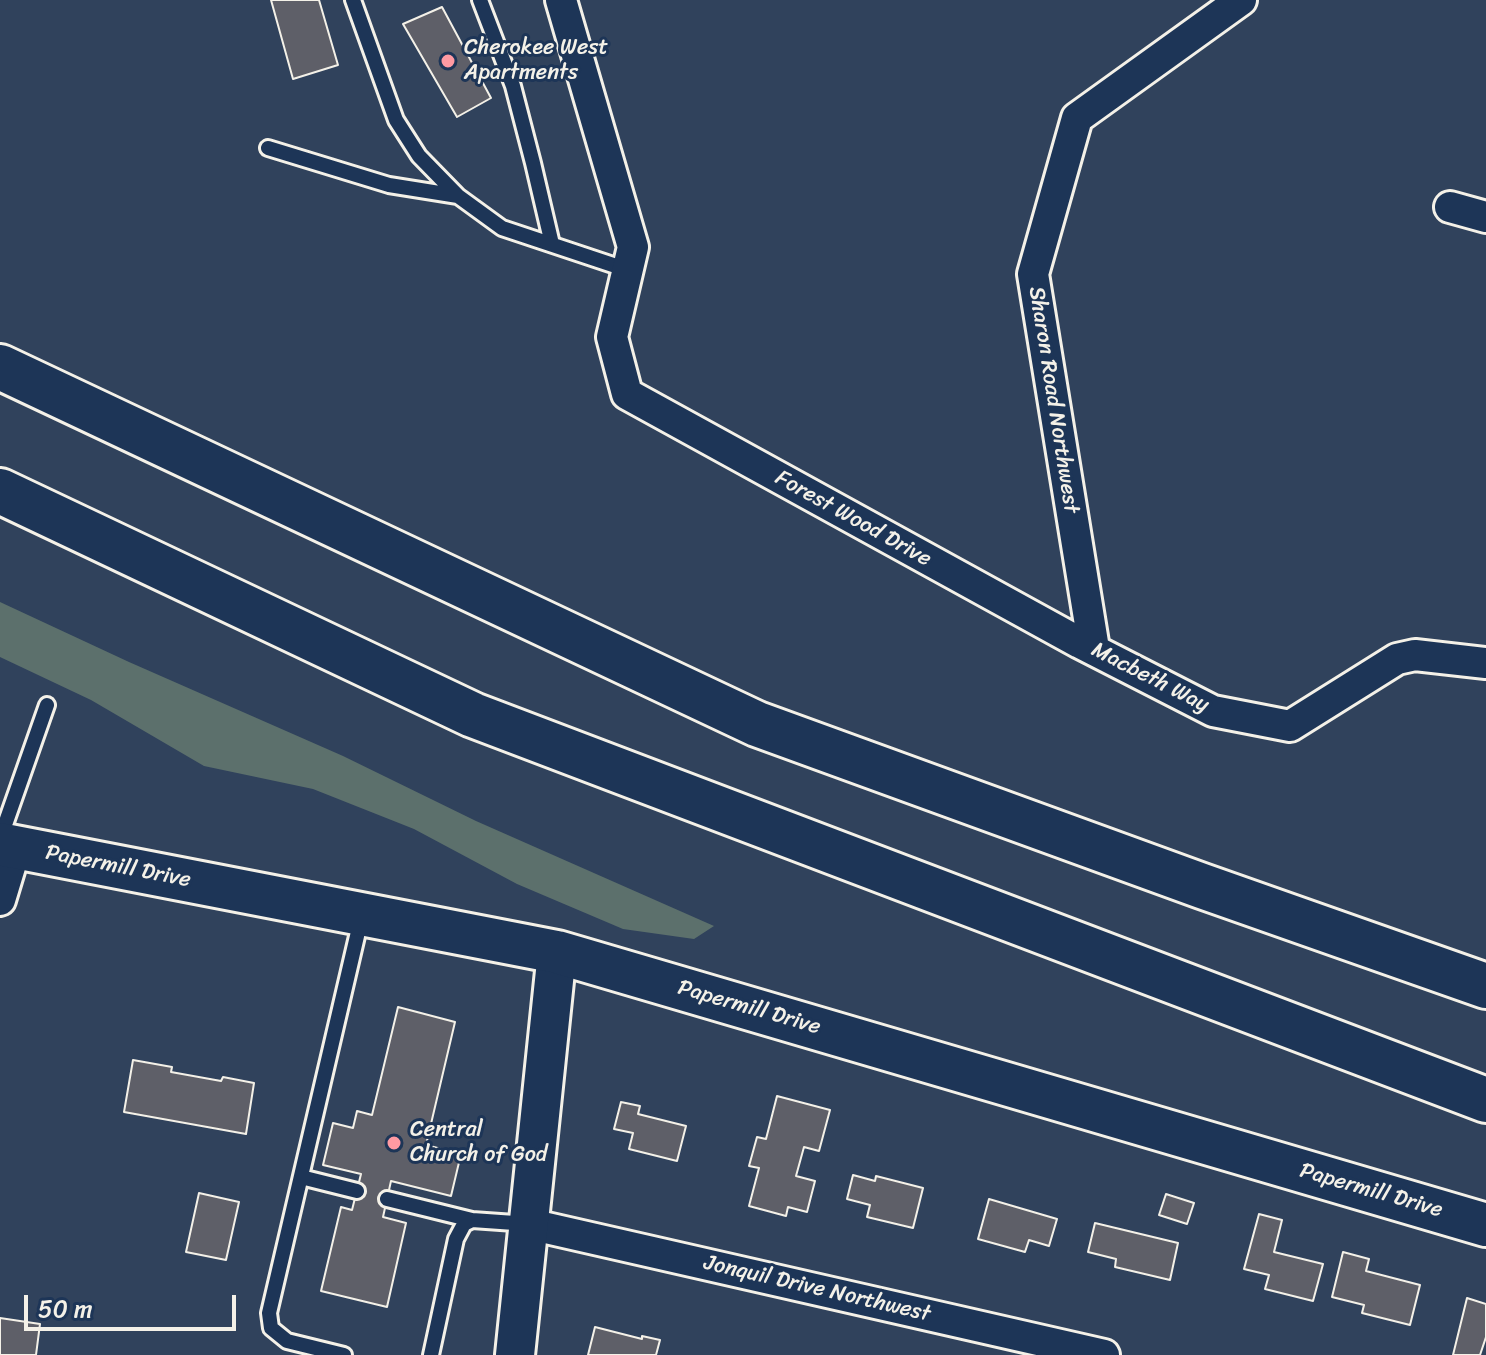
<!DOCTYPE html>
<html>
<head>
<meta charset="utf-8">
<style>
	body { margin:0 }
	#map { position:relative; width:1486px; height:1355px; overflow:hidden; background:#30425c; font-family:Sriracha,sans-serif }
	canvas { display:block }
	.scale { position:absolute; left:24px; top:1295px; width:212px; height:36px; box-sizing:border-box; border:4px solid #f4f1e8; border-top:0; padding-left:10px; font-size:24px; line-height:28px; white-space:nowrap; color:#f4f1e8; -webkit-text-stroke:6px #1d3557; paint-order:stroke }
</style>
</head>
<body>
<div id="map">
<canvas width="1486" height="1355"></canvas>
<div class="scale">50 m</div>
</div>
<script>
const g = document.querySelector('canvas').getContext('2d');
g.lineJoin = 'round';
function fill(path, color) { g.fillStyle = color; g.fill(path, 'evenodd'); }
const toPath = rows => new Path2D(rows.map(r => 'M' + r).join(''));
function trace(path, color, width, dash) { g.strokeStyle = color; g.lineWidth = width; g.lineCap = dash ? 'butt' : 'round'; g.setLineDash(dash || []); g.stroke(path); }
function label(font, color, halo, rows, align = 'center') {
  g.font = font + ' Sriracha,sans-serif'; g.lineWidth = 6; g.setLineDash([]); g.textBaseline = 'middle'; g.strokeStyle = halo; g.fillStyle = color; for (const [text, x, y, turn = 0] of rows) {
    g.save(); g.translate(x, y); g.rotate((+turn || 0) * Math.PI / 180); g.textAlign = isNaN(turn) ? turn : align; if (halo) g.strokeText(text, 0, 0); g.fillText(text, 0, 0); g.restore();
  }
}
fill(toPath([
	[0,602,129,662,343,756,476,821,714,926,694,939,623,929,517,884,414,829,313,789,204,766,91,700,0,657]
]), '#5c706c');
const building = toPath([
	[271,0,319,0,338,65,293,79,271,0],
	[442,7,491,98,457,117,403,24,442,7],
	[398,1007,455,1022,426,1145,461,1154,451,1196,391,1181,383,1217,406,1223,387,1307,321,1291,341,1207,352,1210,361,1174,323,1165,333,1123,353,1128,357,1111,372,1115,398,1007],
	[133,1060,172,1067,171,1072,221,1081,223,1077,254,1083,246,1134,124,1112,133,1060],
	[777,1096,830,1110,819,1151,804,1147,796,1176,815,1181,807,1212,788,1207,786,1216,749,1206,759,1168,749,1166,757,1137,766,1139,777,1096],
	[621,1102,640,1106,638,1114,686,1126,677,1161,629,1149,633,1133,614,1129,621,1102],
	[853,1175,875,1181,876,1176,923,1188,913,1228,867,1217,870,1205,847,1199,853,1175],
	[199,1193,239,1202,226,1260,186,1252,199,1193],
	[1166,1194,1194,1203,1187,1224,1159,1215,1166,1194],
	[989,1199,1057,1219,1049,1246,1029,1240,1025,1252,978,1239,989,1199],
	[1259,1214,1282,1220,1274,1252,1323,1264,1313,1301,1265,1289,1269,1275,1244,1269,1259,1214],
	[1095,1223,1178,1243,1170,1280,1115,1267,1116,1259,1088,1252,1095,1223],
	[1343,1252,1369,1259,1366,1271,1420,1285,1410,1325,1362,1313,1364,1305,1332,1297,1343,1252],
	[1467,1298,1486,1304,1486,1337,1480,1355,1453,1355,1467,1298],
	[0,1318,40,1324,36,1355,0,1355,0,1318],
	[595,1327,642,1339,642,1336,660,1340,656,1355,588,1355,595,1327]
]);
fill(building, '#5e5f68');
trace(building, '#f4f1e8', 2);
const service = toPath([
	[353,0,396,120,419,156,458,196,502,228,628,270],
	[480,0,513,86,533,163,552,244],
	[268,148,389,185,458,196],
	[0,839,47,705],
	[301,1177,357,1191],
	[387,1199,472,1220],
	[344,1355,287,1341,271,1328,269,1313,361,919],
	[431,1355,456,1239,464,1224,472,1220,529,1224]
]);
const minor = toPath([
	[561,0,633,247,612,337,627,394,1080,643,1213,711,1290,726,1397,659,1415,655,1486,663],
	[1450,207,1486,217],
	[1094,649,1033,274,1077,118,1241,0],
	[0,900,16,847],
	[529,1224,1104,1355]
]);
const tertiary = toPath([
	[515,1355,557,952]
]);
const secondary = toPath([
	[0,844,557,952,1486,1225]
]);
const motorway = toPath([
	[0,367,757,724,1202,886,1486,986],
	[0,491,473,715,1486,1100]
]);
trace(service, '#f4f1e8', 20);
trace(minor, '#f4f1e8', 36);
trace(tertiary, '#f4f1e8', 44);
trace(secondary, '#f4f1e8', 48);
trace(motorway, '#f4f1e8', 50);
trace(service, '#1d3557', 14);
trace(minor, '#1d3557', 30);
trace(tertiary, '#1d3557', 38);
trace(secondary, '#1d3557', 42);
trace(motorway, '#1d3557', 44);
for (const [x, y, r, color] of [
	[448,61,8,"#ff9aa2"],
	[394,1143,8,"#ff9aa2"]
]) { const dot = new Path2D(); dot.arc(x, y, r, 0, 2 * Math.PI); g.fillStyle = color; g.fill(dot); trace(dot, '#1d3557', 3); }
label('22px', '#f4f1e8', '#1d3557', [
	["Cherokee West",464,48],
	["Apartments",464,73],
	["Central",410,1130],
	["Church of God",410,1155]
], 'left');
label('22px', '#f4f1e8', '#1d3557', [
	["Sharon Road Northwest",1053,400,81],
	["Forest Wood Drive",853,519,29],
	["Macbeth Way",1150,678,27],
	["Papermill Drive",118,867,11],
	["Papermill Drive",749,1008,16],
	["Papermill Drive",1371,1191,16],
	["Jonquil Drive Northwest",817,1289,13]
]);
</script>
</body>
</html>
